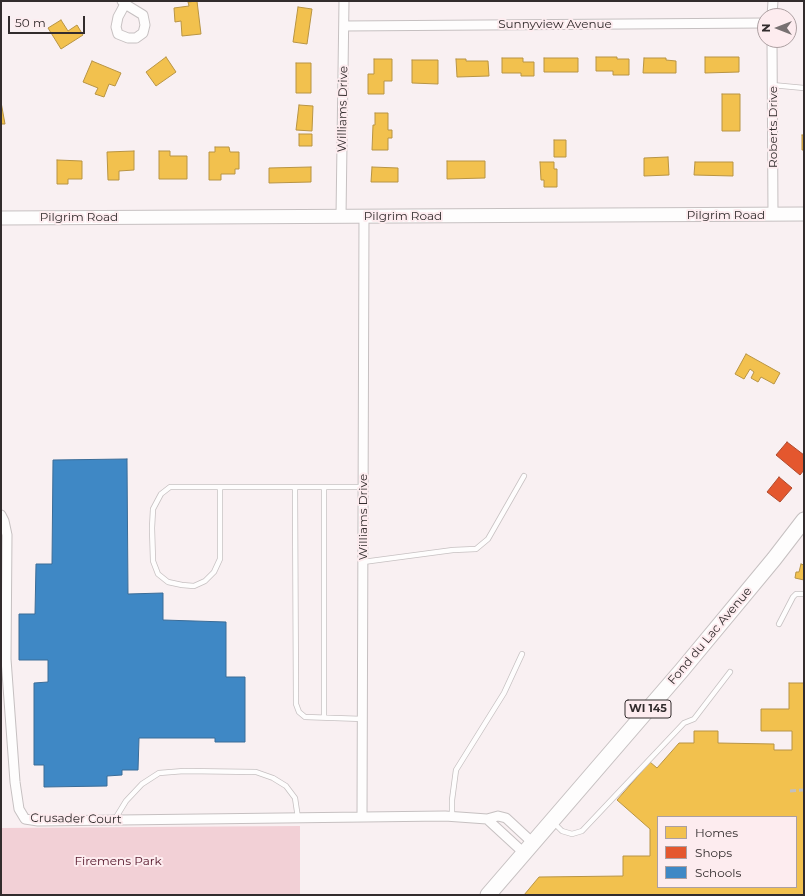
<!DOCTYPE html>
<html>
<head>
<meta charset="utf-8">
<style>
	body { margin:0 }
	#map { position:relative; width:805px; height:896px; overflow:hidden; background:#f9f0f2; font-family:Montserrat,sans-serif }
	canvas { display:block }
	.frame { position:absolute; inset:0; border:2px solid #322c2d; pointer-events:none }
	.legend { position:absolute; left:657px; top:816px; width:140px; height:72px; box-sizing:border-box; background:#fdecef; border:1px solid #ac9fa1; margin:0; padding:5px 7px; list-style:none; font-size:12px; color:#322c2d }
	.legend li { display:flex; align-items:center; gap:8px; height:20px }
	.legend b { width:20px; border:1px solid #ac9fa1 }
	.north { position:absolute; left:757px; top:8px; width:40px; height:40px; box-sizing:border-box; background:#fdecef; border:1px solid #ac9fa1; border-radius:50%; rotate:270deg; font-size:11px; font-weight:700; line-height:16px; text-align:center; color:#322c2d }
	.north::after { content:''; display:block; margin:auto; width:14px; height:18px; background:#787172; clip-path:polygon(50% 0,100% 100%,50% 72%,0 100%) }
	.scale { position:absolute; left:8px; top:16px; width:77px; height:18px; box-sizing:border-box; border:2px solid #322c2d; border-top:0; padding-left:5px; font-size:12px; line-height:14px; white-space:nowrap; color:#322c2d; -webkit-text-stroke:3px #fdecef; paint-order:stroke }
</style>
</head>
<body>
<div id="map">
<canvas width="805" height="896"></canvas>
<div class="frame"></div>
<ul class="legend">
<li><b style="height:11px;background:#f2c14e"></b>Homes</li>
<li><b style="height:11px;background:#e4572e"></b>Shops</li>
<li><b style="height:11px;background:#3f88c5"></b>Schools</li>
</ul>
<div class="north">N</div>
<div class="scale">50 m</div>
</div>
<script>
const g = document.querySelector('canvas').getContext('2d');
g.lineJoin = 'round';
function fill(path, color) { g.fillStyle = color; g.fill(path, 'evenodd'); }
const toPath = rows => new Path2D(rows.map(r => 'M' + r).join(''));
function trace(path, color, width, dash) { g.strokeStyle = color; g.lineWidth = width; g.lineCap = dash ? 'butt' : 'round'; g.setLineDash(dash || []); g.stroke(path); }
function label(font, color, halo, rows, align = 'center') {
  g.font = font + ' Montserrat,sans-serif'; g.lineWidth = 4; g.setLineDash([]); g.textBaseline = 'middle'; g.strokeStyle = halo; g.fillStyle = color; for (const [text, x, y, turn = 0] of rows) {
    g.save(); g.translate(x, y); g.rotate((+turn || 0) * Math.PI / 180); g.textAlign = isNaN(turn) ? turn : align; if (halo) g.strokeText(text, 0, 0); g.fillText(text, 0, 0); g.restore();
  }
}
fill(toPath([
	[300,826,300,895,1,895,1,828]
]), '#f2d0d6');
const homes = toPath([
	[197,1,201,34,182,36,181,21,175,22,174,8,189,6,188,2,197,1],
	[298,7,312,9,307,44,293,42,298,7],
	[61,20,68,31,77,25,83,35,61,49,48,28,61,20],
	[166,57,176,72,156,86,146,72,166,57],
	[596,57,617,57,617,59,629,59,629,75,613,75,613,71,596,71,596,57],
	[705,57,739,57,739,72,705,73,705,57],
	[502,58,523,58,523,62,534,62,534,76,521,76,521,73,502,73,502,58],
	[544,58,578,58,578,72,544,72,544,58],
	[644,58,666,58,666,60,676,61,676,73,643,73,644,58],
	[374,59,392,59,392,81,384,81,384,94,368,94,368,74,374,74,374,59],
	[456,59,466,59,466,61,488,61,489,76,457,77,456,59],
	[412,60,438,60,438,84,412,83,412,60],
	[92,61,121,73,115,86,109,84,104,97,95,94,98,88,83,82,92,61],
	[296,63,311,63,311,93,296,93,296,63],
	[722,94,740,94,740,131,722,131,722,94],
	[1,102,5,124,1,124,1,102],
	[299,105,313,106,312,131,296,130,299,105],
	[375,113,388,113,388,130,392,130,392,138,388,138,388,150,372,150,373,125,375,125,375,113],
	[299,134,312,134,312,146,299,146,299,134],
	[802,135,804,135,804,150,802,150,802,135],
	[554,140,566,140,566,157,554,157,554,140],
	[215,147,229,147,230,152,239,152,239,169,235,169,235,174,221,174,221,180,209,180,209,152,215,152,215,147],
	[134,151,134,170,119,171,119,180,108,180,107,152,134,151],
	[159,151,170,151,170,156,187,156,187,179,159,179,159,151],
	[668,157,669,175,644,176,644,158,668,157],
	[57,160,82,161,82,179,68,179,68,184,57,184,57,160],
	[447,161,485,161,485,178,447,179,447,161],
	[540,162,554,162,554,169,557,169,557,187,544,187,544,180,541,180,540,162],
	[695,162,733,162,733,176,694,175,695,162],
	[311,167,311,182,269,183,269,168,311,167],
	[372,167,398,168,398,182,371,182,372,167],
	[746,354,780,373,774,384,761,377,758,382,751,378,754,372,750,369,744,379,735,374,746,354],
	[801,564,804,565,804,580,795,578,796,572,799,572,801,564],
	[789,683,804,683,804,895,524,895,539,877,623,876,623,856,650,856,650,829,617,800,650,762,657,768,679,743,694,743,694,731,718,731,718,743,774,744,774,750,792,750,792,731,761,731,761,709,789,709,789,683],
	[658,817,796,817,796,887,658,887,658,817]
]);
fill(homes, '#f2c14e');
trace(homes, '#b89444', 1);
const shops = toPath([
	[787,442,804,455,804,470,800,475,776,455,787,442],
	[779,477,792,488,780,502,767,492,779,477]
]);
fill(shops, '#e4572e');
trace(shops, '#af4a2e', 1);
const schools = toPath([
	[127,459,128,594,163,593,163,620,226,622,226,677,245,677,245,742,215,742,215,738,139,738,138,770,122,770,122,775,107,776,107,786,44,787,44,765,34,765,34,683,48,682,48,660,19,660,19,614,35,614,36,564,52,564,53,460,127,459]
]);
fill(schools, '#3f88c5');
trace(schools, '#3b6c97', 1);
const lane = toPath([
	[772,85,804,88],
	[220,487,220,559,214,572,205,581,194,586,182,585,168,582,158,574,153,561,152,528,153,509,161,494,170,487,363,487],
	[295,487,296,704,299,712,305,717,363,719],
	[324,487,324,717],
	[363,562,453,550,476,549,488,539,524,476],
	[779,624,793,597,796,594,804,594],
	[452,816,452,800,456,770,504,693,522,654],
	[115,819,126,801,142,784,159,773,184,771,256,772,273,778,286,786,295,798,298,818],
	[553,822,562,831,572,834,582,831,684,723,694,719,730,672]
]);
const street = toPath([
	[122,1,125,4,143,15,145,25,143,33,136,38,128,38,118,34,116,27,118,17,125,4],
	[772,16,773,1],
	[344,26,765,23],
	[772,40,773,214],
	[341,216,344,1],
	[1,515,4,521,7,535,6,659,15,782,19,809,25,819,38,821,445,816,487,819,498,816,506,818,533,843],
	[362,817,364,216],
	[487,819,524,853]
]);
const secondary = toPath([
	[1,218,804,214]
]);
const primary = toPath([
	[488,895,682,670,774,559,804,520]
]);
trace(lane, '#c6c0c1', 6);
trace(street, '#c6c0c1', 11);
trace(secondary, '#c6c0c1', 15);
trace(primary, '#c6c0c1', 17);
trace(lane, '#fefdfd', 4.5);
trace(street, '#fefdfd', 9);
trace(secondary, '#fefdfd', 13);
trace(primary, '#fefdfd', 15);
trace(toPath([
	[790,791,804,790]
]), '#c1bfbf', 3, [6, 3]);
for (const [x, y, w] of [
	[648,709,46]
]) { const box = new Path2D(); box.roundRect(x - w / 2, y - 9, w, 18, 3); g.fillStyle = '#fdecef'; g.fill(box); trace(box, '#322c2d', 1); }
label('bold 11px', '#322c2d', null, [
	["WI 145",648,709]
]);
label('12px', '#322c2d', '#fdecef', [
	["Sunnyview Avenue",555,24],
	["Williams Drive",343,109,-89],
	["Roberts Drive",773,127,-90],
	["Pilgrim Road",726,215],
	["Pilgrim Road",403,216],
	["Pilgrim Road",79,217],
	["Williams Drive",363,517,-90],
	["Fond du Lac Avenue",710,636,-50],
	["Crusader Court",76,819,1]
]);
label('12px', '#531428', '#fdecef', [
	["Firemens Park",118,861]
]);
</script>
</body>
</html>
